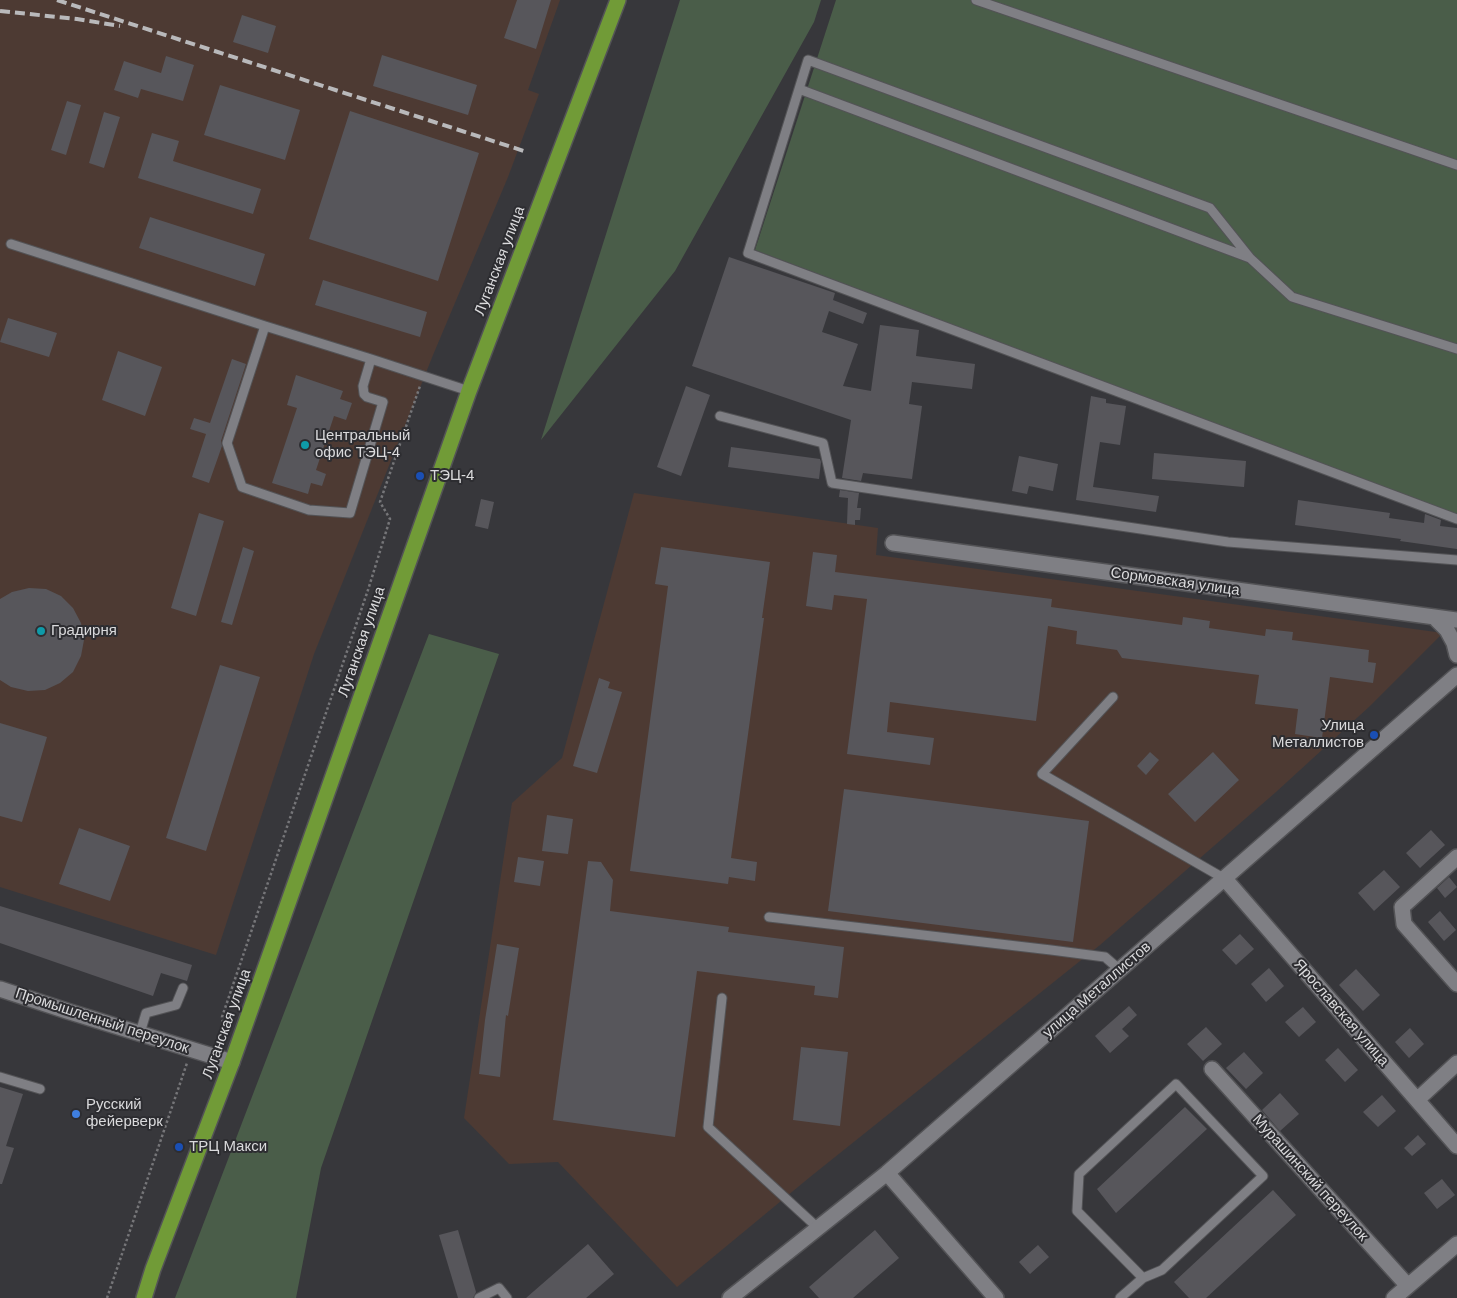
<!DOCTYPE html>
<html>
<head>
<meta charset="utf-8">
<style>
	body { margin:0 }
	canvas { display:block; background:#37373b }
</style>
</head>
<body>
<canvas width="1457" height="1298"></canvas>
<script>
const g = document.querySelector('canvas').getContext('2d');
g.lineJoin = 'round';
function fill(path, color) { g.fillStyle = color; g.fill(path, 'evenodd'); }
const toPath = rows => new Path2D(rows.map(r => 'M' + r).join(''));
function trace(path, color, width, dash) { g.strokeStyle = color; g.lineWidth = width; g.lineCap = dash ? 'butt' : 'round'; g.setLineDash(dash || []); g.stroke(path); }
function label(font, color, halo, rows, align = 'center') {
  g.font = font + ' Helvetica,sans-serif'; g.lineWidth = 4; g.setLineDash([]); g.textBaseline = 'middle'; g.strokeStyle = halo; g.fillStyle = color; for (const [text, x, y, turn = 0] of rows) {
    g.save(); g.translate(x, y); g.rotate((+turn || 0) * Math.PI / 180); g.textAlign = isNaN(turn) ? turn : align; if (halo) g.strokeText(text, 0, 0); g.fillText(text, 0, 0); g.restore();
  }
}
fill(toPath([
	[0,0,560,0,528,90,539,94,508,177,433,355,314,654,216,955,0,887],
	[634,493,878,528,876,555,1443,633,1370,706,1276,792,1100,945,810,1177,677,1287,558,1162,509,1164,464,1118,512,803,562,758]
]), '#4d3a33');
fill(toPath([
	[680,0,821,0,814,22,675,271,541,440],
	[836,0,1457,0,1457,516,755,250],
	[429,634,499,654,321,1168,296,1298,175,1298]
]), '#4a5d49');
fill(toPath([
	[517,0,551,0,536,49,504,38],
	[242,15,276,26,268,53,233,42],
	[382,55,477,85,468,115,373,86],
	[166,56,194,65,183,101,141,89,138,98,114,90,124,61,161,73],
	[220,85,300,110,285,160,204,135],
	[67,101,81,105,66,155,51,150],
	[350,111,479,153,438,281,309,239],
	[104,112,120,117,104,168,89,163],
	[152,133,179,141,173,161,261,189,253,214,138,178],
	[150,217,265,254,255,286,139,248],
	[729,257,835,293,833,300,867,313,863,324,829,311,822,332,858,344,843,386,871,391,880,325,919,330,916,356,975,364,972,389,912,382,909,404,922,406,912,479,863,473,861,481,842,478,851,420,692,366],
	[323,280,427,312,420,337,315,305],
	[8,318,57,333,49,357,0,342],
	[118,351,162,367,145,416,102,400],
	[232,359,246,364,221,441,222,446,209,483,192,477,206,434,190,429,194,418,210,423],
	[296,375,343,391,340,399,352,403,346,420,334,416,316,470,326,474,322,486,311,483,308,494,272,483,297,408,287,405],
	[686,386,710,395,681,476,657,467],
	[1091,396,1106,399,1106,403,1126,406,1120,445,1100,442,1093,487,1159,496,1156,512,1076,500],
	[731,447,820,459,821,462,819,479,728,467],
	[1154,453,1246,461,1244,487,1152,479],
	[1019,456,1058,464,1053,491,1029,486,1027,494,1012,491],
	[840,490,859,493,857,508,861,508,860,520,855,520,855,525,847,524,848,498,839,497],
	[481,499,494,502,488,529,475,526],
	[1298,500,1390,513,1389,518,1424,523,1425,514,1441,520,1440,526,1457,528,1457,549,1400,541,1401,539,1295,525],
	[199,513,224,521,196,616,171,608],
	[243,547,254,551,232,625,221,622],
	[661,547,770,562,762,618,764,618,731,858,757,862,755,881,729,877,728,884,630,871,668,586,655,584],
	[813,552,837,555,835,572,1052,599,1051,607,1182,625,1183,617,1210,621,1209,628,1265,636,1266,629,1293,632,1292,640,1369,650,1368,662,1376,663,1373,683,1330,677,1322,738,1295,734,1298,709,1255,704,1259,675,1122,658,1117,650,1076,644,1077,631,1048,626,1036,721,890,702,887,732,934,738,930,765,847,754,867,599,834,595,832,610,806,606],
	[29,588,46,589,61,596,73,608,81,623,84,640,81,656,73,672,60,683,45,690,28,691,11,687,0,680,0,599,12,592],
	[220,665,260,677,206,851,166,838],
	[599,678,610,682,608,688,622,692,597,773,573,766],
	[0,723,47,737,22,822,0,816],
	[1150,752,1159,760,1146,775,1137,766],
	[1213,752,1239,780,1195,822,1168,794],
	[844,789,1089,821,1073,942,828,911],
	[547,815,573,819,568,854,542,851],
	[79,828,130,846,110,901,59,884],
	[1431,830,1445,845,1420,868,1406,853],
	[518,857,544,861,540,886,514,882],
	[588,861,601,862,613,880,610,911,729,927,728,932,844,947,838,998,814,995,815,986,697,971,675,1137,553,1120],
	[1384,870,1400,887,1374,911,1358,893],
	[1449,877,1457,887,1445,898,1437,888],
	[0,906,192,965,187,981,161,973,153,996,0,943],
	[1440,911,1456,930,1444,941,1428,922],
	[1240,934,1254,949,1236,965,1222,950],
	[497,944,519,948,508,1016,506,1015,500,1077,479,1074,485,1020],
	[1269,968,1284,986,1266,1002,1251,984],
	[1356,969,1380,995,1363,1011,1339,985],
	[1129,1006,1137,1015,1122,1029,1129,1036,1110,1053,1095,1036],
	[1303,1007,1316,1022,1299,1037,1285,1022],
	[1206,1027,1222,1044,1203,1061,1187,1044],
	[1410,1028,1424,1044,1409,1058,1395,1042],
	[801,1047,848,1052,840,1126,793,1120],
	[1338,1048,1358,1070,1345,1082,1325,1060],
	[1244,1052,1263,1073,1246,1089,1226,1068],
	[0,1087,23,1094,6,1146,14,1148,2,1184,0,1184],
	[1280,1093,1299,1114,1280,1131,1262,1110],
	[1382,1095,1396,1111,1378,1127,1363,1112],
	[1185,1107,1207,1129,1116,1213,1097,1189],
	[1418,1135,1426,1144,1412,1156,1404,1148],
	[1442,1179,1455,1195,1437,1209,1424,1193],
	[1273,1190,1296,1215,1206,1298,1189,1298,1174,1282],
	[458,1230,476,1292,473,1298,458,1298,439,1235],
	[875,1230,899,1258,853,1298,819,1298,809,1287],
	[588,1244,614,1274,586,1298,526,1298],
	[1038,1245,1049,1257,1030,1274,1019,1262]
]), '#57565b');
const lane = toPath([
	[976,0,1457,165],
	[799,89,748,253,1457,519],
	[11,244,265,326,371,359,469,391],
	[1250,258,799,89,808,60,1210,208,1250,258,1292,297,1457,349],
	[265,326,227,443,242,487,309,510,350,513,383,402,367,397,364,394,363,386,371,359],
	[720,416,823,443,832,483,1228,542,1457,560],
	[1113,697,1042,774,1225,879],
	[769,917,1051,950,1105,957,1120,970],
	[722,998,708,1127,818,1228],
	[140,1033,146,1013,176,1005,183,988],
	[0,1077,40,1089],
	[479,1298,499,1288,507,1298],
	[1120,1298,1143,1278,1077,1211,1079,1174,1176,1084,1263,1176,1162,1270,1143,1278]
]);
const street = toPath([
	[893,543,1457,620],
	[1434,617,1447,630,1454,643,1457,655],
	[1457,857,1402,907,1404,924,1457,984],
	[1225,879,1457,1146],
	[0,989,67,1011,232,1062],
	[1212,1069,1408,1286],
	[1417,1100,1457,1063],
	[887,1173,996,1298],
	[730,1298,887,1173,1457,675],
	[1394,1298,1457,1244]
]);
const highway = toPath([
	[144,1298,153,1269,232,1062,469,391,618,0]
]);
trace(lane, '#535356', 11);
trace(street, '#535356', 18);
trace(highway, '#535356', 18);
trace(toPath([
	[224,1027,222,1017,368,590,390,519,380,502,420,386],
	[107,1298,187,1063]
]), '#767679', 2.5, [2.5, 2.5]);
trace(lane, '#7f7f84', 9);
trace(street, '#7f7f84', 15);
trace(highway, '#719b37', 15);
trace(toPath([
	[57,0,527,152],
	[0,11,77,19,120,26]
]), '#b9b9bb', 4, [10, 5]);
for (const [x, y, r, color] of [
	[305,445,5,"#0f9aa8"],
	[420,476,5,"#1a4fb4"],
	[41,631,5,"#0f9aa8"],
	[1374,735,5,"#1a4fb4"],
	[76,1114,5,"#3f7fe0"],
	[179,1147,5,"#1a4fb4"]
]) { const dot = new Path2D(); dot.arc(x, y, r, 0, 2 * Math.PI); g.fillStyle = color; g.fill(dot); trace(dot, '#2d2d31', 2); }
label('15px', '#dadadc', '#2d2d31', [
	["Луганская улица",500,261,-69],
	["Сормовская улица",1175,582,8],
	["Луганская улица",362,642,-71],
	["улица Металлистов",1097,990,-41],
	["Ярославская улица",1341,1013,49],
	["Промышленный переулок",102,1021,18],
	["Луганская улица",227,1024,-70],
	["Мурашинский переулок",1310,1178,48]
]);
label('15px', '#dadadc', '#2d2d31', [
	["Центральный",315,436],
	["офис ТЭЦ-4",315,453],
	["ТЭЦ-4",430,476],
	["Градирня",51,631],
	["Улица",1364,726,"right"],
	["Металлистов",1364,743,"right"],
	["Русский",86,1105],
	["фейерверк",86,1122],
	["ТРЦ Макси",189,1147]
], 'left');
</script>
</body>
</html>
